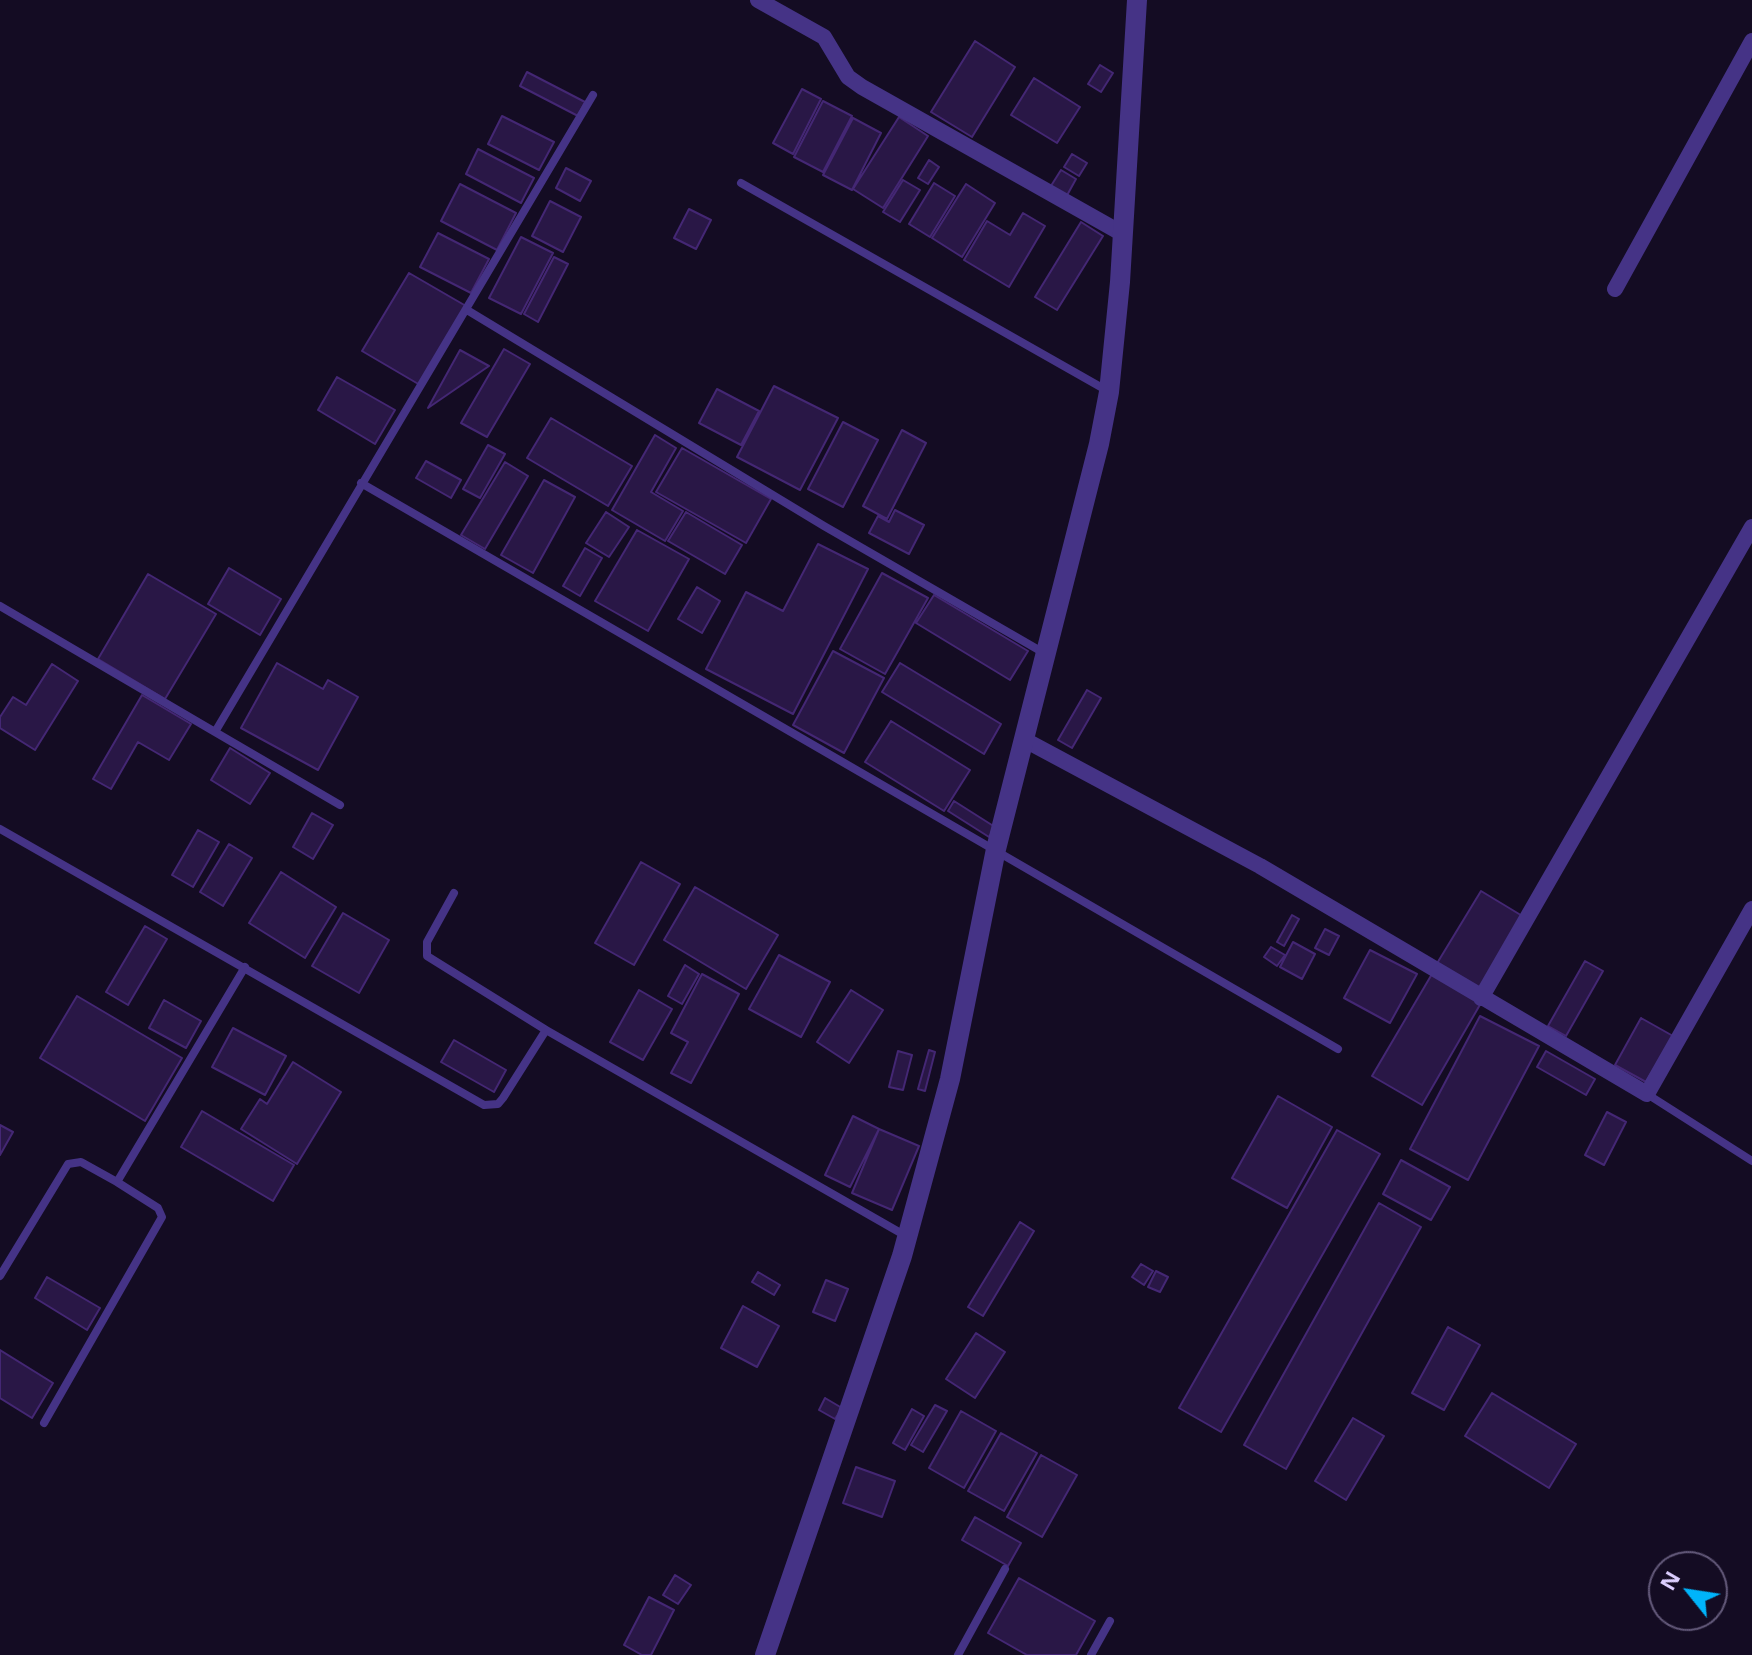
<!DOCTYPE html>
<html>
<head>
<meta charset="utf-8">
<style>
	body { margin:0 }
	#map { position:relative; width:1752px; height:1655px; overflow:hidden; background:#140c23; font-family:"Open Sans",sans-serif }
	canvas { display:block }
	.north { position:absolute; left:1648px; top:1551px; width:80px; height:80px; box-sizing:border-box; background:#140c23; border:2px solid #645a7b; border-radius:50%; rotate:300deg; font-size:22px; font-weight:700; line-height:32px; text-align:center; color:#ddcfff }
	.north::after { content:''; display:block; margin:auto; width:28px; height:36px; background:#00b4fa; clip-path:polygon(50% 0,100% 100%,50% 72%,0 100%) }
</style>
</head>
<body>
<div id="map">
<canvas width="1752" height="1655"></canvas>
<div class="north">N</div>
</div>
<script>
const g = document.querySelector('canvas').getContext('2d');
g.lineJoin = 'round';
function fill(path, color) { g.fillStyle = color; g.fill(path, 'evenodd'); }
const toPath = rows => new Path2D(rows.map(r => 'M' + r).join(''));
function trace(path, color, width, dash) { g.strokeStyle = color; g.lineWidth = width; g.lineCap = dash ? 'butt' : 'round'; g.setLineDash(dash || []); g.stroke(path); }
const building = toPath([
	[975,41,1015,67,972,137,931,112,975,41],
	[1100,65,1113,73,1101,92,1088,84,1100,65],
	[527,72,585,102,578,116,520,86,527,72],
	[1034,78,1080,107,1057,143,1011,115,1034,78],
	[802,89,821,99,793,154,773,143,802,89],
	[823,101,852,116,823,172,794,157,823,101],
	[502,116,554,142,539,170,488,144,502,116],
	[899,117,928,136,883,208,853,189,899,117],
	[853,118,881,133,852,190,823,175,853,118],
	[478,149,534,178,521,203,466,174,478,149],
	[1072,154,1087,163,1079,176,1064,167,1072,154],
	[929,160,939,167,928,184,918,178,929,160],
	[566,168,591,181,580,201,556,188,566,168],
	[1061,170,1076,179,1065,199,1049,189,1061,170],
	[903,180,920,190,900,222,883,212,903,180],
	[934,183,955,196,930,237,909,224,934,183],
	[460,184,516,213,497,250,441,221,460,184],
	[966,184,995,203,962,257,932,238,966,184],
	[550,201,581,217,563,252,532,236,550,201],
	[689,209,711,220,696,249,674,238,689,209],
	[1023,213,1045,226,1009,287,964,260,987,221,1010,235,1023,213],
	[1081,222,1103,236,1057,310,1035,297,1081,222],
	[438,233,489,259,471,293,420,267,438,233],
	[521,237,553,253,521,314,489,298,521,237],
	[554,257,568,264,538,322,524,314,554,257],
	[409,273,466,306,420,385,362,351,409,273],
	[504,349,530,364,487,437,461,423,504,349],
	[460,350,489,366,428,408,460,350],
	[337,377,395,410,375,444,318,410,337,377],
	[774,386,838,418,800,490,737,457,774,386],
	[717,389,759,411,741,445,699,423,717,389],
	[551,418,632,466,608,506,527,458,551,418],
	[843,422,878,440,843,507,808,489,843,422],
	[902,430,926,443,887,519,863,506,902,430],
	[655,435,676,448,651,492,683,511,665,541,612,510,655,435],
	[488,445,505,454,480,498,463,489,488,445],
	[682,448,771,499,746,543,656,492,682,448],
	[426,461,461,480,451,498,416,478,426,461],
	[505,462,528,476,485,549,461,535,505,462],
	[544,480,575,497,533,573,501,555,544,480],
	[895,510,924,525,909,554,869,533,878,516,889,522,895,510],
	[606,512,629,527,609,557,586,543,606,512],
	[686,512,742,545,725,574,668,541,686,512],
	[637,530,689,559,648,631,595,601,637,530],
	[818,544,868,569,793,714,706,669,746,592,783,611,818,544],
	[585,548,602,558,580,596,563,586,585,548],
	[229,568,281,599,260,635,208,604,229,568],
	[882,573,928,598,885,674,840,649,882,573],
	[148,574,216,614,165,699,98,659,148,574],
	[697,587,720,601,702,633,678,619,697,587],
	[934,595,1028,651,1010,680,916,623,934,595],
	[833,651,884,678,844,753,793,725,833,651],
	[277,663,323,689,328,680,358,697,318,770,241,728,277,663],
	[900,663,1001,724,984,754,882,692,900,663],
	[52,664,78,681,35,750,0,728,0,717,13,697,26,705,52,664],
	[1087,690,1101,698,1072,748,1058,740,1087,690],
	[142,695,191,724,169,760,138,742,111,789,93,779,142,695],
	[891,721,970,770,944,811,865,762,891,721],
	[230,748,270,773,250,804,211,780,230,748],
	[954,801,995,827,989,837,948,811,954,801],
	[312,813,333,825,313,859,293,847,312,813],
	[198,830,219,842,193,887,172,875,198,830],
	[229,844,252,858,223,906,200,892,229,844],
	[641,862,680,884,634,965,595,943,641,862],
	[281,872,336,907,305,958,249,923,281,872],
	[695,887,778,935,746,989,664,940,695,887],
	[1481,891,1524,917,1479,991,1436,965,1481,891],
	[343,913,389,940,359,993,312,966,343,913],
	[1292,915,1299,919,1284,946,1277,942,1292,915],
	[145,926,167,939,128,1005,106,992,145,926],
	[1325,929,1339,936,1329,955,1315,948,1325,929],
	[1293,942,1315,954,1302,979,1280,967,1293,942],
	[1271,947,1285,955,1277,966,1264,957,1271,947],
	[1370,950,1417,974,1390,1023,1344,998,1370,950],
	[779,955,830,982,801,1037,749,1009,779,955],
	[1585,961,1603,971,1566,1036,1548,1026,1585,961],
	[685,965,699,974,682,1004,668,996,685,965],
	[702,974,739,994,691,1083,671,1073,688,1042,671,1033,702,974],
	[1432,974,1481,1003,1422,1105,1372,1076,1432,974],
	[639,990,672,1009,643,1060,610,1042,639,990],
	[851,990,883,1010,849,1063,817,1042,851,990],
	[77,996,182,1058,145,1121,40,1058,77,996],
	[164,1000,201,1021,186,1048,149,1028,164,1000],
	[1480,1016,1539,1046,1468,1180,1410,1149,1480,1016],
	[1641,1018,1673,1036,1646,1082,1615,1065,1641,1018],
	[233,1028,286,1056,265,1095,212,1067,233,1028],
	[454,1040,506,1070,494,1092,441,1062,454,1040],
	[929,1050,935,1052,925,1091,918,1089,929,1050],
	[898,1051,912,1055,903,1090,889,1087,898,1051],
	[1546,1051,1595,1079,1586,1095,1537,1067,1546,1051],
	[293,1062,341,1092,297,1164,241,1129,260,1099,267,1104,293,1062],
	[1278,1096,1332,1127,1287,1208,1232,1178,1278,1096],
	[202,1111,294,1165,273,1201,181,1147,202,1111],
	[1607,1112,1626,1122,1604,1165,1585,1155,1607,1112],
	[853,1116,879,1129,850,1187,825,1175,853,1116],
	[0,1125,13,1132,0,1155,0,1125],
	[879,1129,919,1146,892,1210,852,1193,879,1129],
	[1337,1130,1380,1154,1221,1432,1179,1408,1337,1130],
	[1401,1160,1450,1187,1431,1220,1383,1194,1401,1160],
	[1379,1203,1421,1227,1286,1469,1244,1445,1379,1203],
	[1020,1222,1034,1231,983,1316,968,1307,1020,1222],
	[1141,1264,1153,1271,1144,1285,1132,1277,1141,1264],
	[1156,1271,1168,1277,1160,1292,1148,1287,1156,1271],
	[758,1272,780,1285,774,1295,752,1282,758,1272],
	[47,1277,100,1308,87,1330,35,1298,47,1277],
	[826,1280,848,1289,835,1321,813,1312,826,1280],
	[743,1306,779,1326,757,1367,721,1348,743,1306],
	[1448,1327,1480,1345,1444,1410,1412,1393,1448,1327],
	[976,1333,1005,1352,975,1398,946,1379,976,1333],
	[0,1350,53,1383,32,1418,0,1398,0,1350],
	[1492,1393,1576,1444,1549,1488,1465,1436,1492,1393],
	[825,1398,842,1408,835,1419,819,1410,825,1398],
	[935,1405,947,1411,923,1452,911,1445,935,1405],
	[912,1409,924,1416,905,1450,893,1443,912,1409],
	[961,1411,996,1431,964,1488,929,1468,961,1411],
	[1353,1418,1384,1436,1346,1500,1315,1481,1353,1418],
	[1001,1433,1037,1453,1004,1511,968,1491,1001,1433],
	[1041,1455,1077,1475,1042,1537,1007,1517,1041,1455],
	[856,1467,895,1481,882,1517,843,1503,856,1467],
	[975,1517,1021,1543,1008,1566,962,1540,975,1517],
	[675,1575,691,1585,678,1604,663,1595,675,1575],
	[1019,1578,1095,1621,1076,1655,1027,1655,988,1633,1019,1578],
	[649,1597,674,1610,651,1655,642,1655,624,1645,649,1597]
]);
fill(building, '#291746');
trace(building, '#442774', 2);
trace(toPath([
	[741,183,1106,390],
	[467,310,824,526,1044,653],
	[361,483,1338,1049],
	[0,606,215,732,593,95],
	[215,732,340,805],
	[0,829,484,1105,498,1104,503,1098,546,1030,906,1236],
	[454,893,427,942,427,956,546,1030],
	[1647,1094,1752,1161],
	[0,1276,68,1164,81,1162,117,1182,245,967],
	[44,1423,162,1217,158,1208,117,1182],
	[958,1655,1005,1569],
	[1091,1655,1110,1621]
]), '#453386', 8);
trace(toPath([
	[758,0,824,37,848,77,862,87,1123,234],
	[1615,289,1752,41],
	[1023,739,1260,866,1647,1094,1752,909],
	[1481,998,1752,527]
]), '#453386', 16);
trace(toPath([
	[765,1655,902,1256,950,1079,996,849,1099,444,1109,392,1120,282,1137,0]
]), '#453386', 20);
</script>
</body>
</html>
